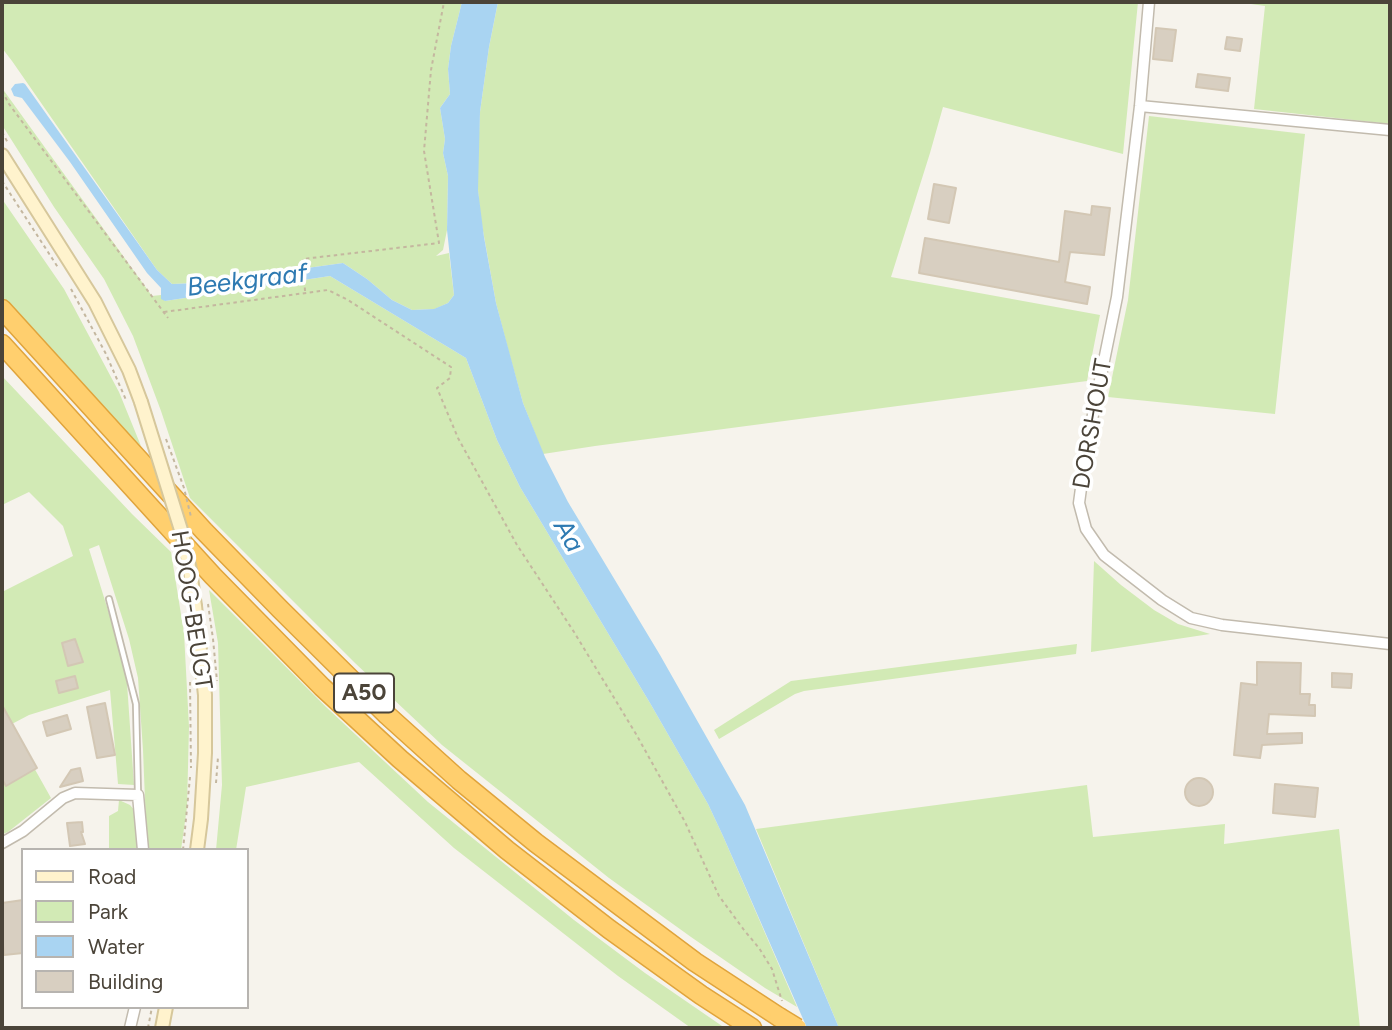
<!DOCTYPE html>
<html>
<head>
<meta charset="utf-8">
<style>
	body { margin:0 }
	#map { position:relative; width:1392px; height:1030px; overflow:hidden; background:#f6f3ec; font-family:Figtree,sans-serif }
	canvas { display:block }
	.frame { position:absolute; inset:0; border:4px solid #4b4439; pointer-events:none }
	.legend { position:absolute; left:21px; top:848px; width:228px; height:161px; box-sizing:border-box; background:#fff; border:2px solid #b7b4b0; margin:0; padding:9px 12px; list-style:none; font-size:21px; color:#4b4439 }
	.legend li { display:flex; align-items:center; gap:14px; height:35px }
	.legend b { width:35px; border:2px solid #b7b4b0 }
</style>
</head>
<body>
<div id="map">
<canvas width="1392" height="1030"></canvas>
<div class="frame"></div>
<ul class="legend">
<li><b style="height:9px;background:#fff3cd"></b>Road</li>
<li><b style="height:19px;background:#d2eab5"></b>Park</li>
<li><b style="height:19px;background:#a9d4f2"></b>Water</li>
<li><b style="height:19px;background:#d8cfc1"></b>Building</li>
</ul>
</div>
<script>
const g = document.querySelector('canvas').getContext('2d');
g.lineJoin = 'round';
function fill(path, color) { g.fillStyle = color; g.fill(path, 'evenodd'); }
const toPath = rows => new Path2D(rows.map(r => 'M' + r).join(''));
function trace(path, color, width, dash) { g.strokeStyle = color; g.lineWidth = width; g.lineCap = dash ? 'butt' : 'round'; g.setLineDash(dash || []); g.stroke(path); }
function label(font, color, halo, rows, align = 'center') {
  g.font = font + ' Figtree,sans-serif'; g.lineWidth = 7; g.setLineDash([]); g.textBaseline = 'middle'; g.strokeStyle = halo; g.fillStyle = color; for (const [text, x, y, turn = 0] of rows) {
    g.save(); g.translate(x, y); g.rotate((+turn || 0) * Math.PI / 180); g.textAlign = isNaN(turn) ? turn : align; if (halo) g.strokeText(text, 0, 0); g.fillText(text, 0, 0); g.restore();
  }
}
fill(toPath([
	[2,2,462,2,451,46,448,69,450,94,440,108,445,139,443,153,448,176,447,230,443,250,436,256,449,253,454,295,448,303,435,309,412,310,392,300,367,279,343,263,200,283,172,284,157,270,12,61,2,48],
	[498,2,1138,2,1123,154,943,107,930,153,891,277,1100,315,1087,381,595,446,543,454,523,403,509,353,496,303,480,214,478,190,478,153,480,112,489,47],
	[1237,2,1390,2,1390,124,1254,109,1265,6],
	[2,88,152,296,161,295,161,297,165,301,330,276,466,358,497,440,520,487,650,703,708,804,723,836,797,1007,765,988,691,937,609,878,442,745,355,663,190,498,161,411,133,336,104,279,54,207,2,125],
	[1149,116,1305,134,1275,414,1108,397,1128,300],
	[2,199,64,289,119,392,141,446,117,424,2,299],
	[2,376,132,514,171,552,184,633,189,727,187,807,181,850,147,850,143,750,138,678,129,639,99,545,89,549,120,649,127,683,134,785,118,784,110,690,29,715,10,725,51,798,8,832,3,834,2,831,2,592,73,556,63,526,29,492,2,505],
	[1094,561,1121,585,1154,610,1178,624,1210,634,1091,652],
	[209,590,326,707,428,802,574,920,645,973,725,1028,691,1028,618,976,454,848,359,762,246,787,236,850,216,850,222,785,218,643],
	[1077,644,1076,654,804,691,795,694,719,739,714,730,791,681],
	[1087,785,1093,837,1225,824,1224,844,1339,829,1360,1028,839,1028,756,829],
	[119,800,130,805,136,812,137,850,109,850,109,816,118,811]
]), '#d2eab5');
fill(toPath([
	[462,2,498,2,489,47,480,112,478,190,484,237,496,303,523,403,545,457,568,502,660,655,745,805,839,1028,807,1028,723,836,708,804,650,703,520,487,497,440,466,358,330,276,165,301,161,299,161,288,147,273,70,162,22,98,14,96,11,89,15,84,23,83,25,84,157,270,172,284,200,283,343,263,367,279,392,300,412,310,434,309,448,303,454,295,447,230,448,176,443,153,445,139,440,108,450,94,448,69,451,46]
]), '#a9d4f2');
const building = toPath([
	[1156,28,1176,30,1172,61,1153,59,1156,28],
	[1227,37,1242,39,1240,51,1225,49,1227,37],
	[1198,74,1230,78,1228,91,1196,87,1198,74],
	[934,184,956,188,949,223,928,219,934,184],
	[1092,206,1110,208,1104,255,1070,252,1065,282,1090,287,1087,304,919,273,925,238,1059,262,1065,211,1091,215,1092,206],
	[75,639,83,662,68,666,62,643,75,639],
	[1257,662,1301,663,1300,694,1310,694,1309,705,1315,705,1315,716,1269,714,1267,734,1302,733,1302,743,1262,745,1260,758,1234,755,1241,683,1257,685,1257,662],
	[1332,673,1352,674,1351,688,1332,687,1332,673],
	[75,676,78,688,59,693,56,681,75,676],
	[105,703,115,755,97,758,87,707,105,703],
	[2,705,37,768,6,786,2,779,2,705],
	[67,715,71,729,47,736,43,722,67,715],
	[80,768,83,781,60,787,71,770,80,768],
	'1185 792a14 14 0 1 1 28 0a14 14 0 1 1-28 0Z',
	[1275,784,1318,788,1315,817,1273,813,1275,784],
	[82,822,83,832,81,832,85,844,70,846,67,823,82,822],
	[23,900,23,953,4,955,2,934,2,903,23,900]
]);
fill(building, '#d8cfc1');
trace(building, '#d3c7b4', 2);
const lane = toPath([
	[109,599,136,704,138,794]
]);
const street = toPath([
	[1149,2,1140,106,1117,297,1087,444,1079,503,1086,529,1104,555,1162,600,1191,618,1222,625,1390,644],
	[1140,106,1390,130],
	[2,843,23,831,63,798,75,793,138,795,143,850],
	[130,1028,135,1007]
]);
const secondary = toPath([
	[2,155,95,302,129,370,141,402],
	[195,606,205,695,205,753,201,819,197,850],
	[162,1028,166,1007]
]);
const highway = toPath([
	[2,309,204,531,280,609,387,715,459,780,536,843,695,962,779,1017],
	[2,344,213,576,322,687,400,759,507,850,609,929,701,995,752,1028]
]);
trace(lane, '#c2bbae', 8);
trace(street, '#c2bbae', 13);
trace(secondary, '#d6c79b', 16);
trace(highway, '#e0a43c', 21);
trace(toPath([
	[2,91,9,104,168,318],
	[2,132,8,143],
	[2,181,59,269],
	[71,289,106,354,126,400],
	[305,291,303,259,439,243,424,151,431,70,444,2],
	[164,312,328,290,348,300,451,367,450,378,437,388,458,438,517,545,574,632,636,734,685,822,719,896,744,930,759,948,772,969,782,1001],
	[208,604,213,639,217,681],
	[190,682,191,768],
	[216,783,218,757],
	[183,850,190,777],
	[148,1028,152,1007]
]), '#c4b79f', 2, [3.5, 3.5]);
trace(lane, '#fff', 4.5);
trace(street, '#fff', 10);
trace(secondary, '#fff3cd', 12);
trace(highway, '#ffcf6e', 18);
const secondaryBridge = toPath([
	[141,402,181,530,190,570,195,606]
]);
const highwayBridge = toPath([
	[779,1017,797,1028]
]);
trace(secondaryBridge, '#d6c79b', 16, []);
trace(highwayBridge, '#e0a43c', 21, []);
trace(toPath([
	[166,439,184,488,191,517]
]), '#c4b79f', 2, [3.5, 3.5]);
trace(secondaryBridge, '#fff3cd', 12);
trace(highwayBridge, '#ffcf6e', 18);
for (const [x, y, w] of [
	[364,693,60]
]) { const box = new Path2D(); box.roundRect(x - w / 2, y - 19.5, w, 39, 5); g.fillStyle = '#fff'; g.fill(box); trace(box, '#4b4439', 2); }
label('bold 23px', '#4b4439', null, [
	["A50",364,693]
]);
label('24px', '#4b4439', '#fff', [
	["DORSHOUT",1093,424,-80],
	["HOOG-BEUGT",191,610,81]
]);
label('italic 26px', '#2e7ab2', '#fff', [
	["Beekgraaf",247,281,-7],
	["Aa",568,536,60]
]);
</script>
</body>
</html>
